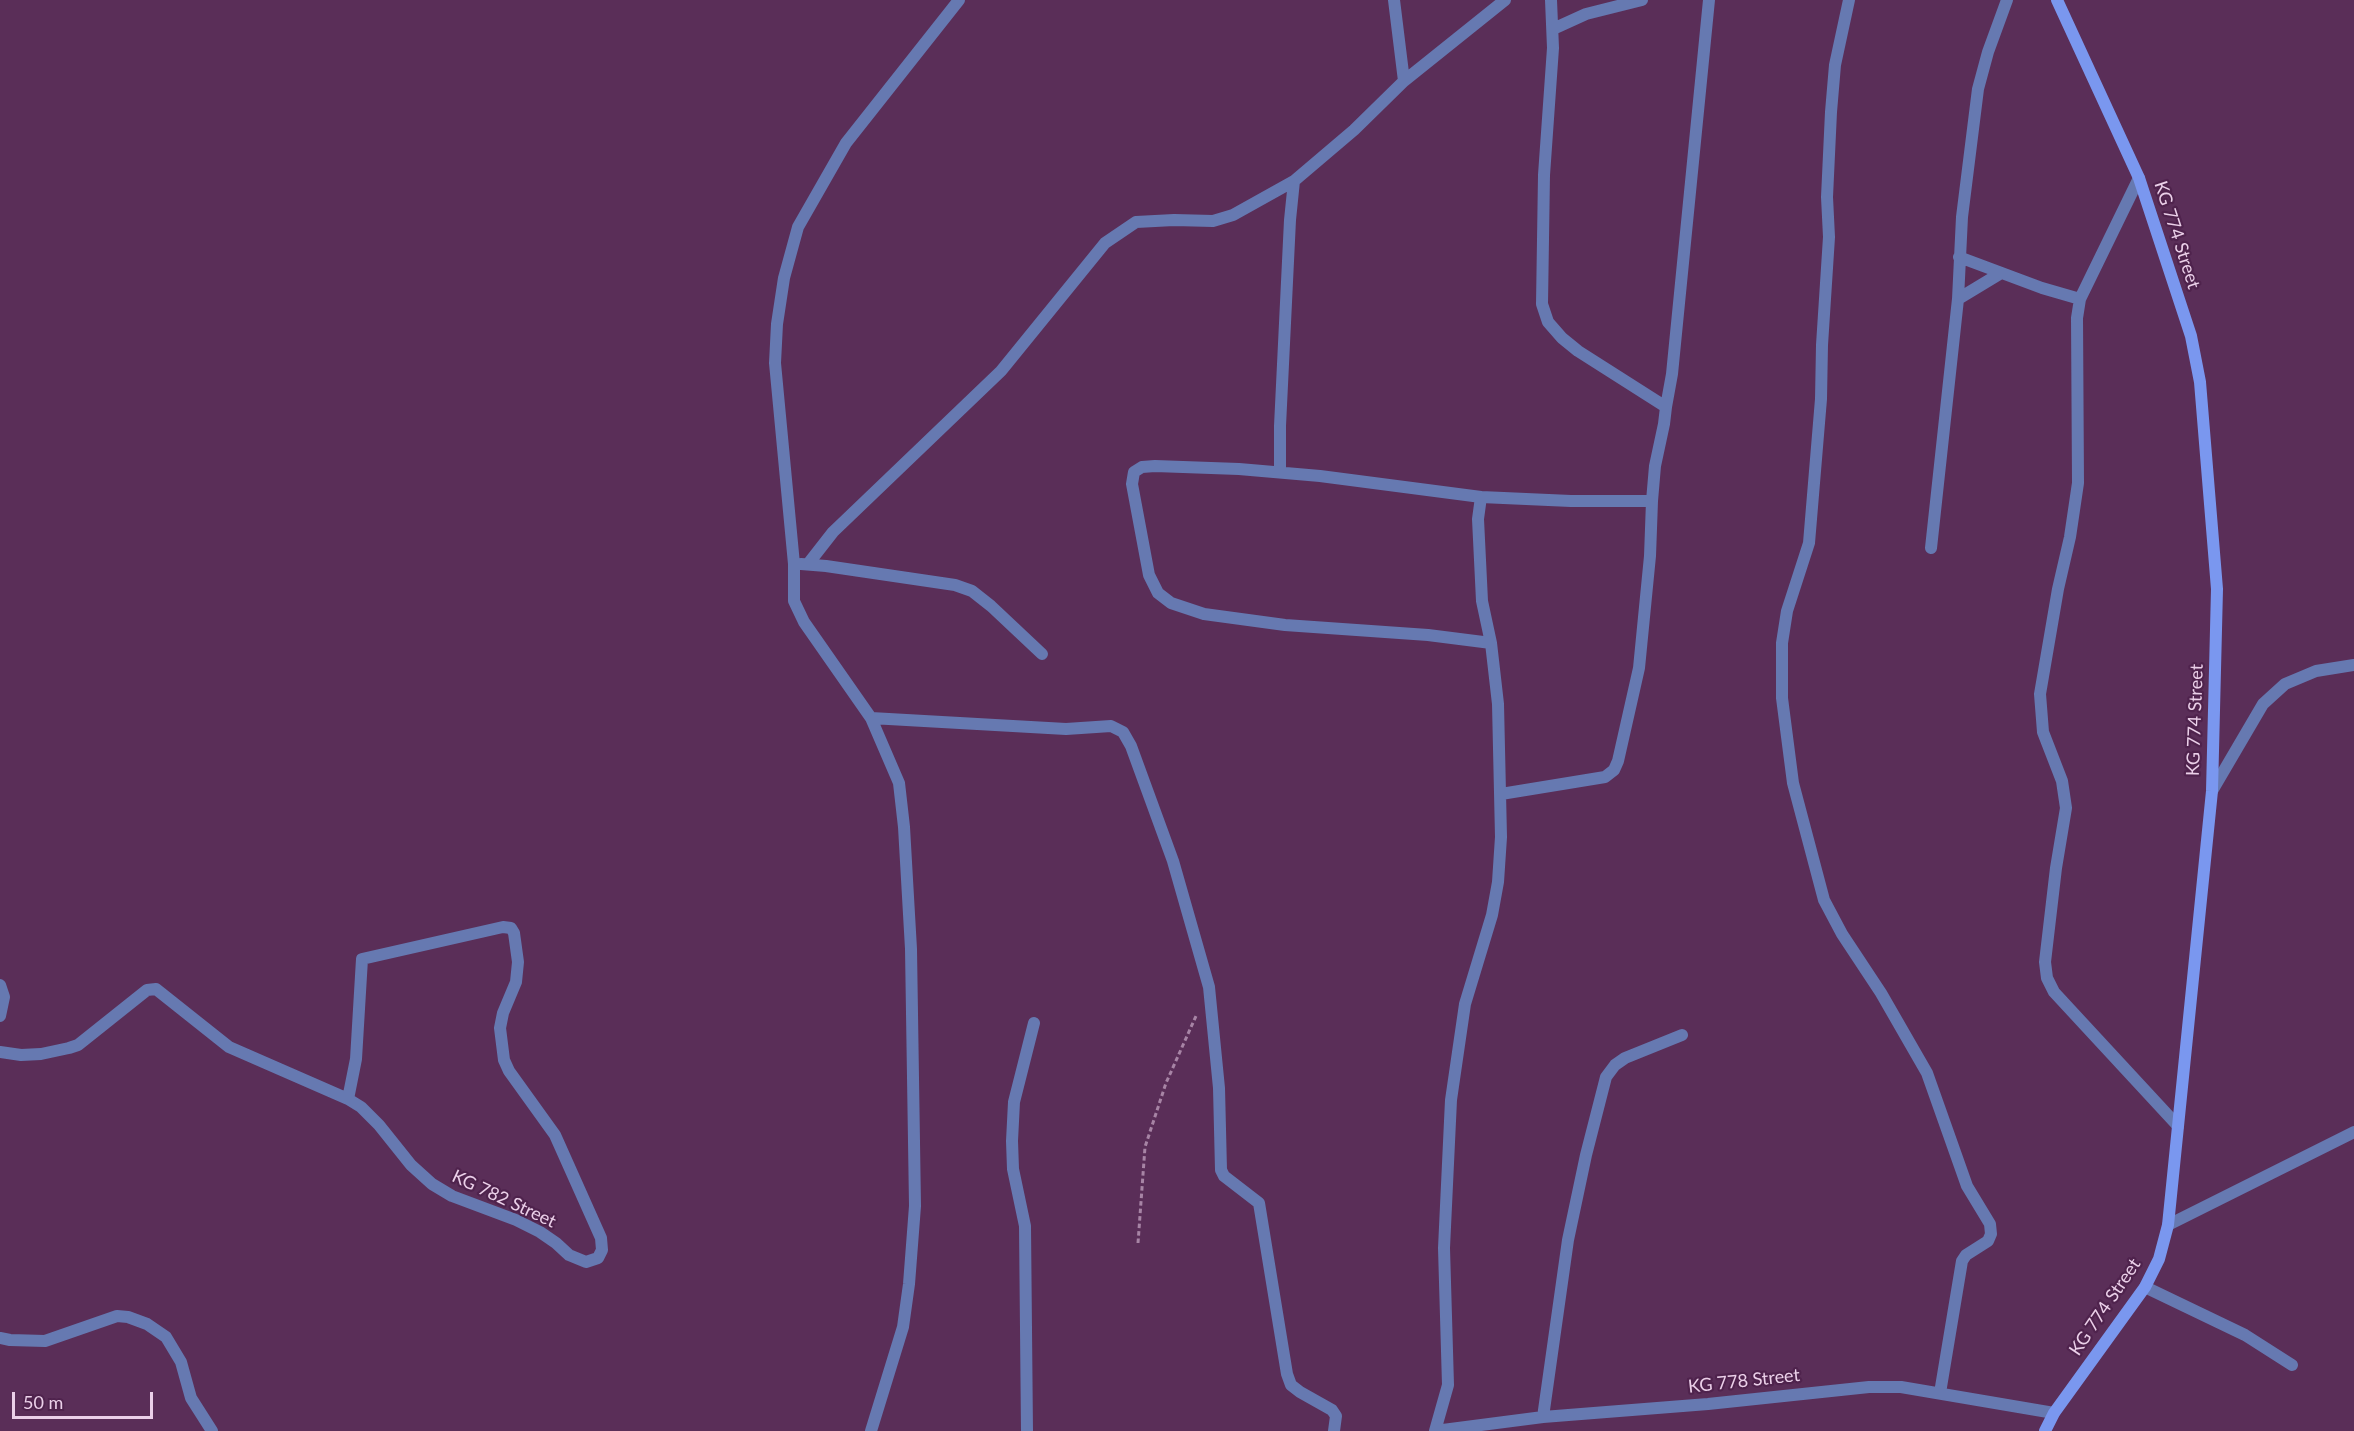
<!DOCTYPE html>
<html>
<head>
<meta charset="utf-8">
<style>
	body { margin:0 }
	#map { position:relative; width:2354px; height:1431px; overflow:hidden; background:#5a2e58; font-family:Lato,sans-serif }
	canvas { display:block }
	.scale { position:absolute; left:12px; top:1392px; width:141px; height:27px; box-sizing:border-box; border:3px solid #ebd0e9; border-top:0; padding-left:8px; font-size:18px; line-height:21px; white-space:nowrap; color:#ebd0e9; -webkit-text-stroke:4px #4f234d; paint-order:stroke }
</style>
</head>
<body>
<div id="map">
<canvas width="2354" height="1431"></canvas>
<div class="scale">50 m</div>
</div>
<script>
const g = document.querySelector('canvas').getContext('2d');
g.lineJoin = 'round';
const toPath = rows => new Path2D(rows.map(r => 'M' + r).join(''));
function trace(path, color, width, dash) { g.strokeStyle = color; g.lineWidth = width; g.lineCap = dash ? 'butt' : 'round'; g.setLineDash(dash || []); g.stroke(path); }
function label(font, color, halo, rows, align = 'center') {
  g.font = font + ' Lato,sans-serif'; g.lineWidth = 4.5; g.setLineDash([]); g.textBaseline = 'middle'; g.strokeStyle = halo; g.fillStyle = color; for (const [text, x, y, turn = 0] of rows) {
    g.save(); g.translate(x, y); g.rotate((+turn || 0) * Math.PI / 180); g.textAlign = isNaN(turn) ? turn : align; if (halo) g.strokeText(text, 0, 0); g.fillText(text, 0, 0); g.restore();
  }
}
trace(toPath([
	[1138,1243,1145,1147,1166,1083,1196,1016]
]), '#a784a5', 3, [4.5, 3]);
trace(toPath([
	[1394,0,1404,81],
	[1849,0,1835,65,1831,112,1827,197,1829,237,1822,345,1821,399,1809,543,1787,611,1782,643,1782,698,1793,783,1824,900,1842,934,1881,993,1927,1073,1967,1186,1990,1224,1991,1234,1988,1241,1966,1255,1962,1261,1940,1393],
	[1553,29,1586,14,1642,0],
	[1959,257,2042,288,2080,299,2077,318,2078,483,2070,537,2058,589,2040,694,2043,732,2062,781,2066,808,2056,868,2045,962,2047,978,2054,992,2178,1126],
	[1958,299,2001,273],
	[2080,299,2139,178],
	[1666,407,1672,374,1709,0],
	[1280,472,1280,426,1290,220,1294,181,1354,130,1404,81,1505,0],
	[1481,497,1571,501,1652,501,1655,466,1664,424,1666,407,1578,351,1562,338,1548,322,1542,304,1544,175,1553,48,1551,0],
	[1931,548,1958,299,1962,217,1978,89,1988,52,2007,0],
	[801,564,826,566,955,585,972,591,991,606,1042,654],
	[808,564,833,532,1001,371,1105,243,1136,222,1174,220,1213,221,1233,215,1294,181],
	[871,718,1066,729,1111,726,1123,732,1131,746,1173,861,1209,987,1219,1088,1221,1170,1224,1176,1259,1203,1287,1374,1291,1385,1300,1392,1332,1410,1336,1416,1334,1431],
	[2212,791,2263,704,2285,684,2316,671,2354,665],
	[1501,794,1605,777,1614,770,1618,761,1639,668,1650,556,1652,501],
	[0,985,4,997,0,1016],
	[0,1052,21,1055,41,1054,69,1048,78,1045,147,990,156,989,229,1047,348,1099,361,1107,379,1125,411,1165,432,1184,452,1196,516,1220,540,1232,556,1243,569,1255,586,1262,598,1258,602,1250,601,1238,555,1135,509,1071,504,1060,500,1028,503,1013,516,982,518,962,514,933,511,928,503,927,362,959,356,1059,348,1099],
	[2168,1225,2354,1132],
	[2145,1287,2245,1335,2292,1365],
	[0,1338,10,1340,45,1341,117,1316,128,1317,147,1324,166,1337,181,1362,191,1398,212,1431],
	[1543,1417,1568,1240,1586,1155,1606,1077,1615,1065,1625,1058,1682,1035],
	[871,1431,903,1327,909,1284,915,1206,911,949,904,827,899,783,871,718,804,622,794,601,794,564,775,363,777,324,784,278,798,227,846,143,959,0],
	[1027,1431,1025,1226,1013,1169,1012,1141,1014,1102,1034,1023],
	[1435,1431,1448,1385,1444,1248,1451,1100,1465,1004,1492,915,1498,882,1501,837,1498,704,1491,643,1482,601,1478,519,1481,497,1320,476,1239,469,1155,466,1142,467,1134,472,1132,484,1149,575,1158,593,1171,603,1204,614,1285,625,1428,635,1491,643],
	[1435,1431,1543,1417,1708,1404,1869,1387,1901,1387,2054,1413]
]), '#6679b1', 12);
trace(toPath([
	[2045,1431,2054,1413,2145,1287,2159,1259,2168,1225,2212,791,2217,589,2200,382,2191,336,2139,178,2057,0]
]), '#7a97ef', 12);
label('18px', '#ebd0e9', '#4f234d', [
	["KG 774 Street",2177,235,72],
	["KG 774 Street",2195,720,-88],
	["KG 782 Street",504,1199,25],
	["KG 774 Street",2105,1307,-56],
	["KG 778 Street",1744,1381,-6]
]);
</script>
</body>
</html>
